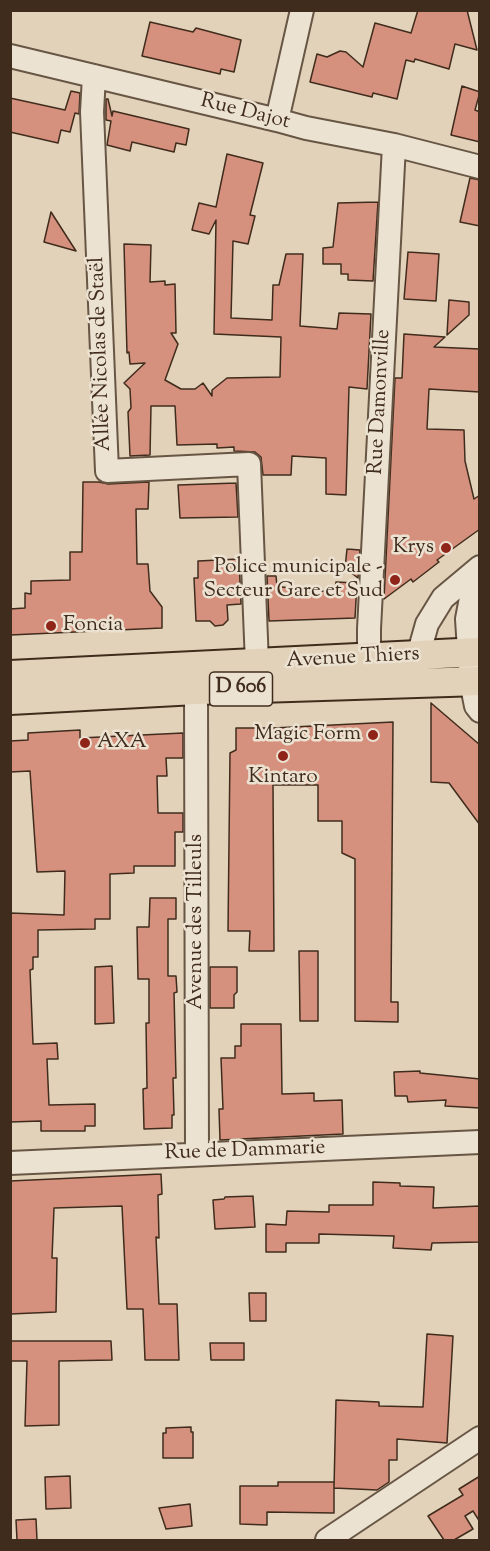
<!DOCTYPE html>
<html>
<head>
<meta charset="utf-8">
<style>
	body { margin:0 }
	#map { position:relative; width:490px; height:1551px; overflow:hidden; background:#e2d2ba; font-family:"Sorts Mill Goudy",serif }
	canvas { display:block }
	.frame { position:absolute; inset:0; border:12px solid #402c1c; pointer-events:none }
</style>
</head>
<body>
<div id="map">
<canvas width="490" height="1551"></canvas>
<div class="frame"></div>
</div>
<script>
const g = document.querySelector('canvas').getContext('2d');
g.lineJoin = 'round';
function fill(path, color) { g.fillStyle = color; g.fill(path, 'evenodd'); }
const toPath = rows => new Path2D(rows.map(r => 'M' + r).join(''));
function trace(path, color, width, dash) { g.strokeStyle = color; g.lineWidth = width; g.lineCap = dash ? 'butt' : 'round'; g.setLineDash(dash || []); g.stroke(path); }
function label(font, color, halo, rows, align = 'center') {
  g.font = font + ' "Sorts Mill Goudy",serif'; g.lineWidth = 5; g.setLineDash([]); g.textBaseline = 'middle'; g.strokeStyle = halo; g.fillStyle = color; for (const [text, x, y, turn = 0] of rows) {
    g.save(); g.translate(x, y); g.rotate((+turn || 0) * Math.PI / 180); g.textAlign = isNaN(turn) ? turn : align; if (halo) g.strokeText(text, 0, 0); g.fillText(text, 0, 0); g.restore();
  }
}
const building = toPath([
	[418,10,467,10,477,50,455,44,449,69,415,59,414,62,406,60,397,99,373,93,372,97,310,82,317,54,327,57,340,51,346,52,363,67,375,23,411,33,418,10],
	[150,22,193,32,196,28,241,40,234,72,221,69,220,74,142,56,150,22],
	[462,86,480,92,475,110,480,112,480,142,451,135,462,86],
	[71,91,80,93,79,114,75,113,70,132,61,130,58,143,10,132,10,98,65,110,71,91],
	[106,99,108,99,112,116,113,111,189,129,186,145,176,143,174,152,132,142,130,151,107,145,111,121,106,120,106,99],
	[227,154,263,163,250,215,255,216,248,244,233,241,231,318,272,320,273,285,279,285,286,254,303,254,300,326,337,329,339,313,371,314,367,389,349,387,346,495,326,494,326,458,292,456,291,475,263,475,261,457,255,452,234,451,234,447,217,448,217,444,177,445,175,406,151,406,150,455,130,456,128,412,131,408,130,389,124,383,145,363,130,364,129,352,127,353,124,244,151,245,150,282,165,281,165,285,175,284,176,333,171,333,178,344,165,380,181,389,195,389,203,383,212,396,212,390,227,378,280,377,281,337,214,334,216,220,209,234,192,230,199,203,216,207,227,154],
	[470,178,480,180,480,226,460,222,470,178],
	[378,202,373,281,348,280,348,274,341,274,341,264,323,264,323,248,333,247,338,203,378,202],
	[51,212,76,251,44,242,51,212],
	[408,252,439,254,436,301,404,299,408,252],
	[449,300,469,302,469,315,447,335,449,300],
	[404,334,445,337,434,347,480,349,480,392,429,389,427,429,464,430,465,461,474,499,480,495,480,529,437,560,439,562,413,582,411,579,384,599,395,378,402,378,404,334],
	[83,482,99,482,108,484,149,482,148,509,136,509,137,564,148,564,150,591,162,607,162,628,10,635,10,609,25,608,25,593,31,594,31,581,70,580,70,552,82,552,83,482],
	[236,483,238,517,180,518,178,485,236,483],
	[347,549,360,550,358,578,345,568,347,549],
	[239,559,241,604,227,605,228,620,223,625,215,626,210,621,196,621,194,578,198,578,198,561,239,559],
	[267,576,276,576,277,586,294,589,294,592,327,591,327,589,335,589,336,582,357,583,355,618,269,621,267,576],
	[431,703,480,745,480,825,449,783,431,782,431,703],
	[393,722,391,1002,398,1002,398,1022,355,1021,355,859,342,853,342,821,318,821,318,785,273,785,274,951,249,951,250,931,228,931,230,753,236,750,236,728,273,728,393,722],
	[80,730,80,738,183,733,183,758,166,758,167,776,157,776,158,813,183,813,183,832,175,832,175,866,134,866,134,873,110,874,110,919,95,919,95,929,38,930,38,957,33,957,33,969,30,970,33,1044,57,1043,58,1059,47,1059,49,1105,95,1104,95,1126,85,1126,85,1131,41,1131,41,1121,10,1122,10,913,64,915,65,871,37,872,30,771,10,772,10,741,28,740,28,733,80,730],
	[150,898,176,898,176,919,168,919,168,976,176,976,177,992,174,993,176,1078,173,1078,174,1115,172,1115,172,1128,144,1129,143,1089,147,1088,146,1023,149,1023,149,979,138,979,137,927,149,927,150,898],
	[299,951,318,951,318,1021,300,1021,299,951],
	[112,966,114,1023,95,1024,95,967,112,966],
	[210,967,237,967,237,992,234,995,234,1008,210,1008,210,967],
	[241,1024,281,1024,282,1094,314,1093,314,1101,342,1100,343,1134,220,1140,219,1109,223,1109,221,1058,235,1058,235,1046,241,1046,241,1024],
	[420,1071,420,1073,480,1079,480,1108,445,1106,446,1100,408,1102,407,1096,395,1096,394,1072,420,1071],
	[161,1174,162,1194,158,1195,159,1238,156,1237,159,1304,177,1304,179,1360,145,1360,143,1309,127,1309,122,1206,54,1208,52,1258,57,1258,56,1312,10,1314,10,1181,161,1174],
	[373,1182,400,1183,400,1186,434,1187,433,1208,480,1206,480,1242,432,1243,431,1250,393,1248,394,1236,319,1234,319,1243,286,1243,286,1252,266,1252,266,1224,286,1225,287,1211,329,1212,329,1205,373,1205,373,1182],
	[253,1196,255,1227,215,1229,213,1200,224,1199,225,1197,253,1196],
	[249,1293,266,1293,266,1321,250,1321,249,1293],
	[427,1334,453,1336,447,1443,397,1439,397,1460,389,1460,389,1482,377,1490,334,1488,336,1400,379,1402,379,1406,423,1407,427,1334],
	[10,1341,111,1341,112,1360,59,1361,59,1425,25,1426,27,1361,10,1361,10,1341],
	[210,1343,244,1343,244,1360,211,1360,210,1343],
	[191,1427,191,1432,193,1432,193,1458,163,1458,163,1433,166,1433,166,1428,191,1427],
	[70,1476,71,1508,46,1509,45,1477,70,1476],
	[480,1476,480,1522,473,1511,465,1516,473,1529,454,1540,444,1540,428,1516,463,1495,459,1489,480,1476],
	[278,1482,334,1482,334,1513,267,1512,267,1525,240,1524,240,1486,278,1486,278,1482],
	[190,1504,192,1526,166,1529,159,1508,190,1504],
	[36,1519,37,1540,17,1540,16,1520,36,1519]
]);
fill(building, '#d6907e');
trace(building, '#402c1c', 1.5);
const minor = toPath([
	[10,56,277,120,306,128,394,145,480,167],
	[94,76,92,112,107,471,249,464,257,664],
	[277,120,302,10],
	[480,585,471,598,467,619,471,681,476,706,480,711],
	[418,656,427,624,443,598,480,567],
	[369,658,369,629,394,145],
	[196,690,197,1154],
	[10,1163,480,1142],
	[327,1540,480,1438]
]);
const major = toPath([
	[10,675,480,652],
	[10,700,196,690,480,681]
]);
trace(minor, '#685644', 26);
trace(major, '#402c1c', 32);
trace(minor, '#ece2d2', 22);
trace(major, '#e2d2ba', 28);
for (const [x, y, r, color] of [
	[446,548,6,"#8f2418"],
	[395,580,6,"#8f2418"],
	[51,626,6,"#8f2418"],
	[373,735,6,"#8f2418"],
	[85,743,6,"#8f2418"],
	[283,756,6,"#8f2418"]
]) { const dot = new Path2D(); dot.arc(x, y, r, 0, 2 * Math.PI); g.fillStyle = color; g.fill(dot); trace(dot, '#ece2d2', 2); }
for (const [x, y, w] of [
	[241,689,63]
]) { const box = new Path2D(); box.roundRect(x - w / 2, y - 17, w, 34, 4.5); g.fillStyle = '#ece2d2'; g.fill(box); trace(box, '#402c1c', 1.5); }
label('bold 20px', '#402c1c', null, [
	["D 606",241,689]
]);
label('21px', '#402c1c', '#ece2d2', [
	["Rue Dajot",245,113,14],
	["Allée Nicolas de Staël",102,354,-92],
	["Rue Damonville",381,402,-87],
	["Avenue Thiers",353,659,-3],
	["Avenue des Tilleuls",197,922,-90],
	["Rue de Dammarie",245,1152,-2]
]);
label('21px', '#402c1c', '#ece2d2', [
	["Krys",434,548],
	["Police municipale -",383,568],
	["Secteur Gare et Sud",383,592],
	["Foncia",63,626,"left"],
	["Magic Form",361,735],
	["AXA",97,743,"left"],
	["Kintaro",283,778,"center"]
], 'right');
</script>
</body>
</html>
